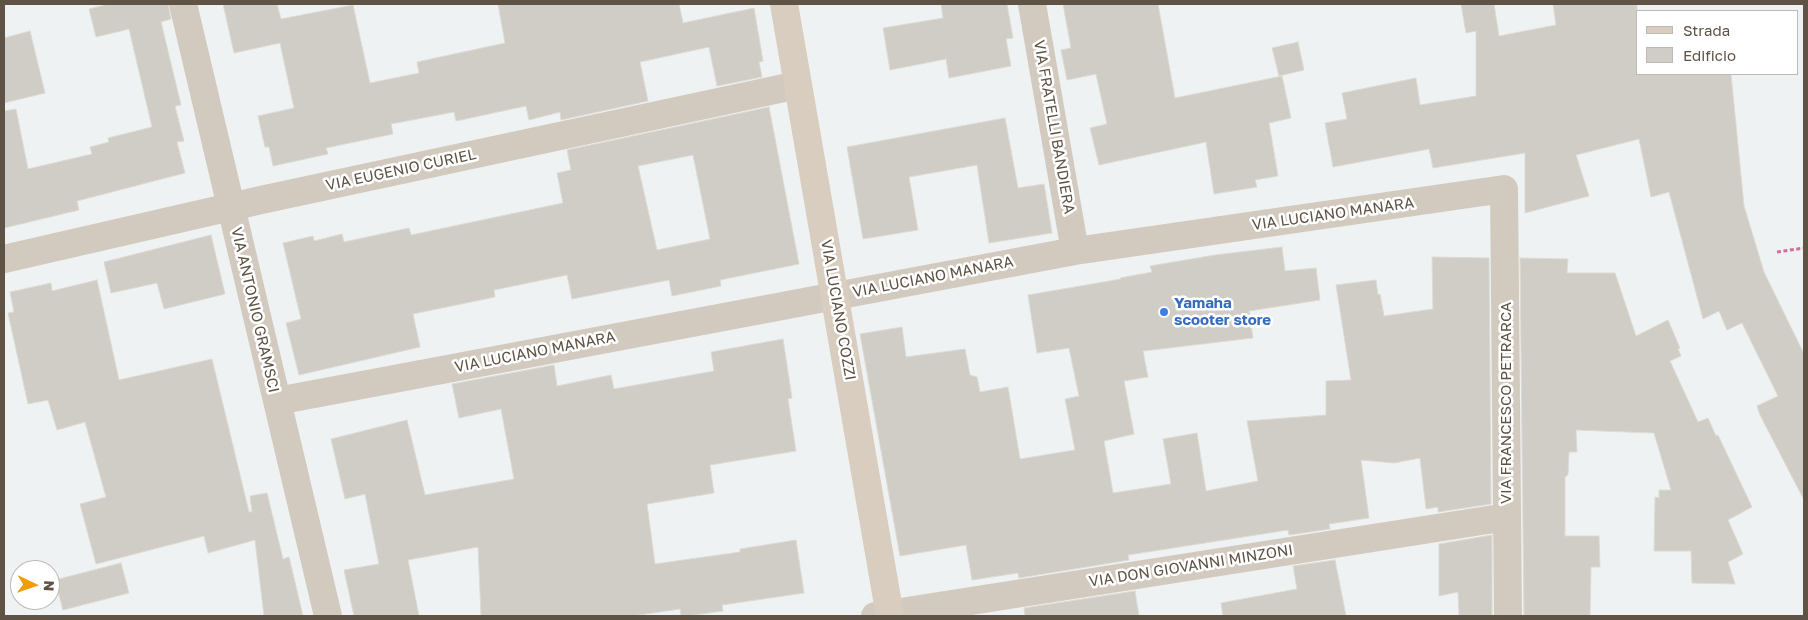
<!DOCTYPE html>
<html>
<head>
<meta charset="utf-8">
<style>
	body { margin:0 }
	#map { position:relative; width:1808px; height:620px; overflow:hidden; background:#eff2f2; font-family:"Golos Text",sans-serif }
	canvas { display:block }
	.frame { position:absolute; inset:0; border:5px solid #5f5346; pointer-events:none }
	.legend { position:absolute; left:1636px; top:10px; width:162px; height:65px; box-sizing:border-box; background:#fff; border:1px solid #bfbab5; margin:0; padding:6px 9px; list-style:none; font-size:15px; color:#5f5346 }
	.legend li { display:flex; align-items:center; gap:10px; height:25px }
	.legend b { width:25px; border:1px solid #bfbab5 }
	.north { position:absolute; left:10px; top:560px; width:50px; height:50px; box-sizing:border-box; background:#fff; border:1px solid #bfbab5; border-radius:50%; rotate:93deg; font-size:14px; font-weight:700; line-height:20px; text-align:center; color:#5f5346 }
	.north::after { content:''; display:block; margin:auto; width:18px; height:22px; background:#f39c09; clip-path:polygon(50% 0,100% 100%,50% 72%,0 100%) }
</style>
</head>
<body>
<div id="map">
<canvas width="1808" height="620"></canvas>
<div class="frame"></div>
<ul class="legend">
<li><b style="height:6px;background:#d8cdbe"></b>Strada</li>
<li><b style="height:14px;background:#d0cdc6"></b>Edificio</li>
</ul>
<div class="north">N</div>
</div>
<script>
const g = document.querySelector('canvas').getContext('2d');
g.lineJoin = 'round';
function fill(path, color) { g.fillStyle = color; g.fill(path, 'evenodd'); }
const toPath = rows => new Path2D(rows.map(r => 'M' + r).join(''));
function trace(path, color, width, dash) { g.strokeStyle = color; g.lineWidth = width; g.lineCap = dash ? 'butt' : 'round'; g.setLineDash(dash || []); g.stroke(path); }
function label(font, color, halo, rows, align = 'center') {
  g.font = font + ' "Golos Text",sans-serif'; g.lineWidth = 5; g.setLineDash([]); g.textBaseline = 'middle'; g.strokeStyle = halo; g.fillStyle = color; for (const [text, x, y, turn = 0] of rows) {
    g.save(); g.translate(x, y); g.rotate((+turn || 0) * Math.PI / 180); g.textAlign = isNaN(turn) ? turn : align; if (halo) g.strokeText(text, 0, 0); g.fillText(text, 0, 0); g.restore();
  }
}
const building = toPath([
	[109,4,168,4,171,19,161,22,181,105,175,106,184,141,177,142,185,173,77,201,79,210,4,228,4,111,16,109,28,169,92,154,90,147,109,142,108,138,152,127,129,29,96,37,89,9,109,4],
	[223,4,277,4,281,19,353,5,370,83,419,73,417,62,505,43,498,4,679,4,683,23,754,8,763,61,759,62,762,77,717,86,709,47,640,62,648,101,561,120,560,112,529,120,526,106,456,121,454,112,391,124,393,134,326,148,328,154,273,166,269,147,265,147,258,116,294,108,280,43,234,53,223,4],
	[941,4,1007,4,1013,38,1006,39,1011,66,949,78,946,59,890,70,883,28,943,18,941,4],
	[1063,4,1158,4,1175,98,1282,76,1291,118,1269,123,1278,176,1255,180,1257,187,1214,194,1206,142,1099,165,1090,128,1107,124,1096,74,1067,80,1061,50,1071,48,1063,4],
	[1461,4,1494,4,1499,36,1556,25,1553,4,1637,4,1637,74,1731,74,1744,206,1764,272,1804,354,1804,500,1760,415,1757,406,1778,396,1742,323,1727,330,1719,311,1703,319,1669,192,1651,197,1639,139,1576,155,1589,196,1525,213,1525,153,1433,168,1429,149,1333,167,1325,123,1347,119,1342,93,1416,78,1420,105,1476,96,1476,31,1466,33,1461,4],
	[30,31,45,93,4,103,4,38,30,31],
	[1298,42,1304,70,1279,76,1272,48,1298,42],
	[769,107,799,264,720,280,721,286,672,296,669,280,572,299,567,275,494,290,495,297,413,314,420,347,299,375,286,323,301,319,283,243,313,236,314,241,342,234,344,242,409,228,411,235,563,203,557,173,571,170,567,150,769,107],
	[693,155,710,239,657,250,638,166,693,155],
	[1005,118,1018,188,1044,184,1052,233,989,243,977,165,909,177,918,230,863,239,847,147,1005,118],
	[211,235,225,294,164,309,157,283,111,293,104,262,211,235],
	[1282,247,1285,271,1316,268,1320,300,1249,311,1253,338,1143,351,1148,377,1124,381,1134,434,1104,441,1113,493,1171,484,1163,439,1197,433,1206,491,1258,481,1247,421,1326,415,1326,381,1351,380,1336,285,1376,280,1378,295,1380,294,1384,316,1433,309,1432,257,1489,258,1491,504,1438,512,1438,507,1426,509,1420,458,1394,463,1361,460,1369,518,1329,524,1330,529,1289,535,1288,530,1128,555,1129,560,1019,578,1018,573,972,580,966,545,900,556,860,334,902,327,906,357,965,349,970,375,977,377,980,392,1008,387,1020,459,1075,450,1065,399,1079,396,1069,348,1037,353,1028,295,1121,279,1120,278,1152,272,1150,266,1215,255,1282,247],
	[1520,258,1568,259,1567,273,1615,273,1636,336,1668,320,1680,348,1678,349,1681,356,1670,361,1698,422,1708,418,1716,436,1718,435,1752,507,1728,520,1743,554,1728,562,1735,584,1692,583,1691,551,1654,551,1655,497,1659,498,1659,490,1671,490,1654,433,1576,430,1577,452,1569,452,1568,475,1565,477,1565,536,1599,536,1600,567,1591,567,1590,616,1524,616,1520,258],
	[97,280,119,380,212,359,249,512,252,512,250,496,267,493,283,559,289,557,303,616,264,616,255,540,208,553,204,536,96,564,80,504,106,497,85,422,57,430,48,400,28,404,8,313,14,312,10,292,51,283,52,291,97,280],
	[783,339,792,398,788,399,796,451,710,465,714,493,647,504,655,564,740,552,740,549,796,540,804,593,722,605,723,611,687,616,681,616,680,609,632,616,481,616,478,547,408,560,419,616,354,616,344,570,379,564,365,494,345,499,331,439,407,420,425,495,514,479,501,409,459,418,452,384,554,365,557,386,611,375,614,389,714,371,711,352,783,339],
	[1492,535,1492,616,1459,616,1458,592,1439,596,1439,544,1492,535],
	[1335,560,1346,616,1223,616,1221,603,1297,589,1293,566,1335,560],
	[121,563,129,593,63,610,55,580,121,563],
	[1135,591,1139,616,1025,616,1024,608,1135,591]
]);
fill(building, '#d0cdc6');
trace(building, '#dcdad3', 1);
trace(toPath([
	[1777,252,1804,248]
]), '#d56f9a', 3, [4, 2.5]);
trace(toPath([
	[183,4,328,616],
	[1032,4,1075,251],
	[4,259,261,200,798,85],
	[277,401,1075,251,1504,189,1508,616],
	[875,616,1507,517]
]), '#d3cabf', 28);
trace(toPath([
	[784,4,890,616]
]), '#d8cdbe', 28);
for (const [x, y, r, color] of [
	[1164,312,5,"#3f7fe0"]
]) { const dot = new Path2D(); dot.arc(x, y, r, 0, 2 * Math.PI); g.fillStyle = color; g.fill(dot); trace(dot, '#fff', 2); }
label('15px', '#5f5346', '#fff', [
	["VIA FRATELLI BANDIERA",1054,127,80],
	["VIA EUGENIO CURIEL",401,170,-12],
	["VIA LUCIANO MANARA",1333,214,-8],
	["VIA LUCIANO MANARA",933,277,-11],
	["VIA ANTONIO GRAMSCI",255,310,77],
	["VIA LUCIANO COZZI",838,310,80],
	["VIA LUCIANO MANARA",535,352,-11],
	["VIA FRANCESCO PETRARCA",1506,403,-90],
	["VIA DON GIOVANNI MINZONI",1191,566,-9]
]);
label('bold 15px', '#366cbe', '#fff', [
	["Yamaha",1174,303],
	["scooter store",1174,320]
], 'left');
</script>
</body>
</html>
